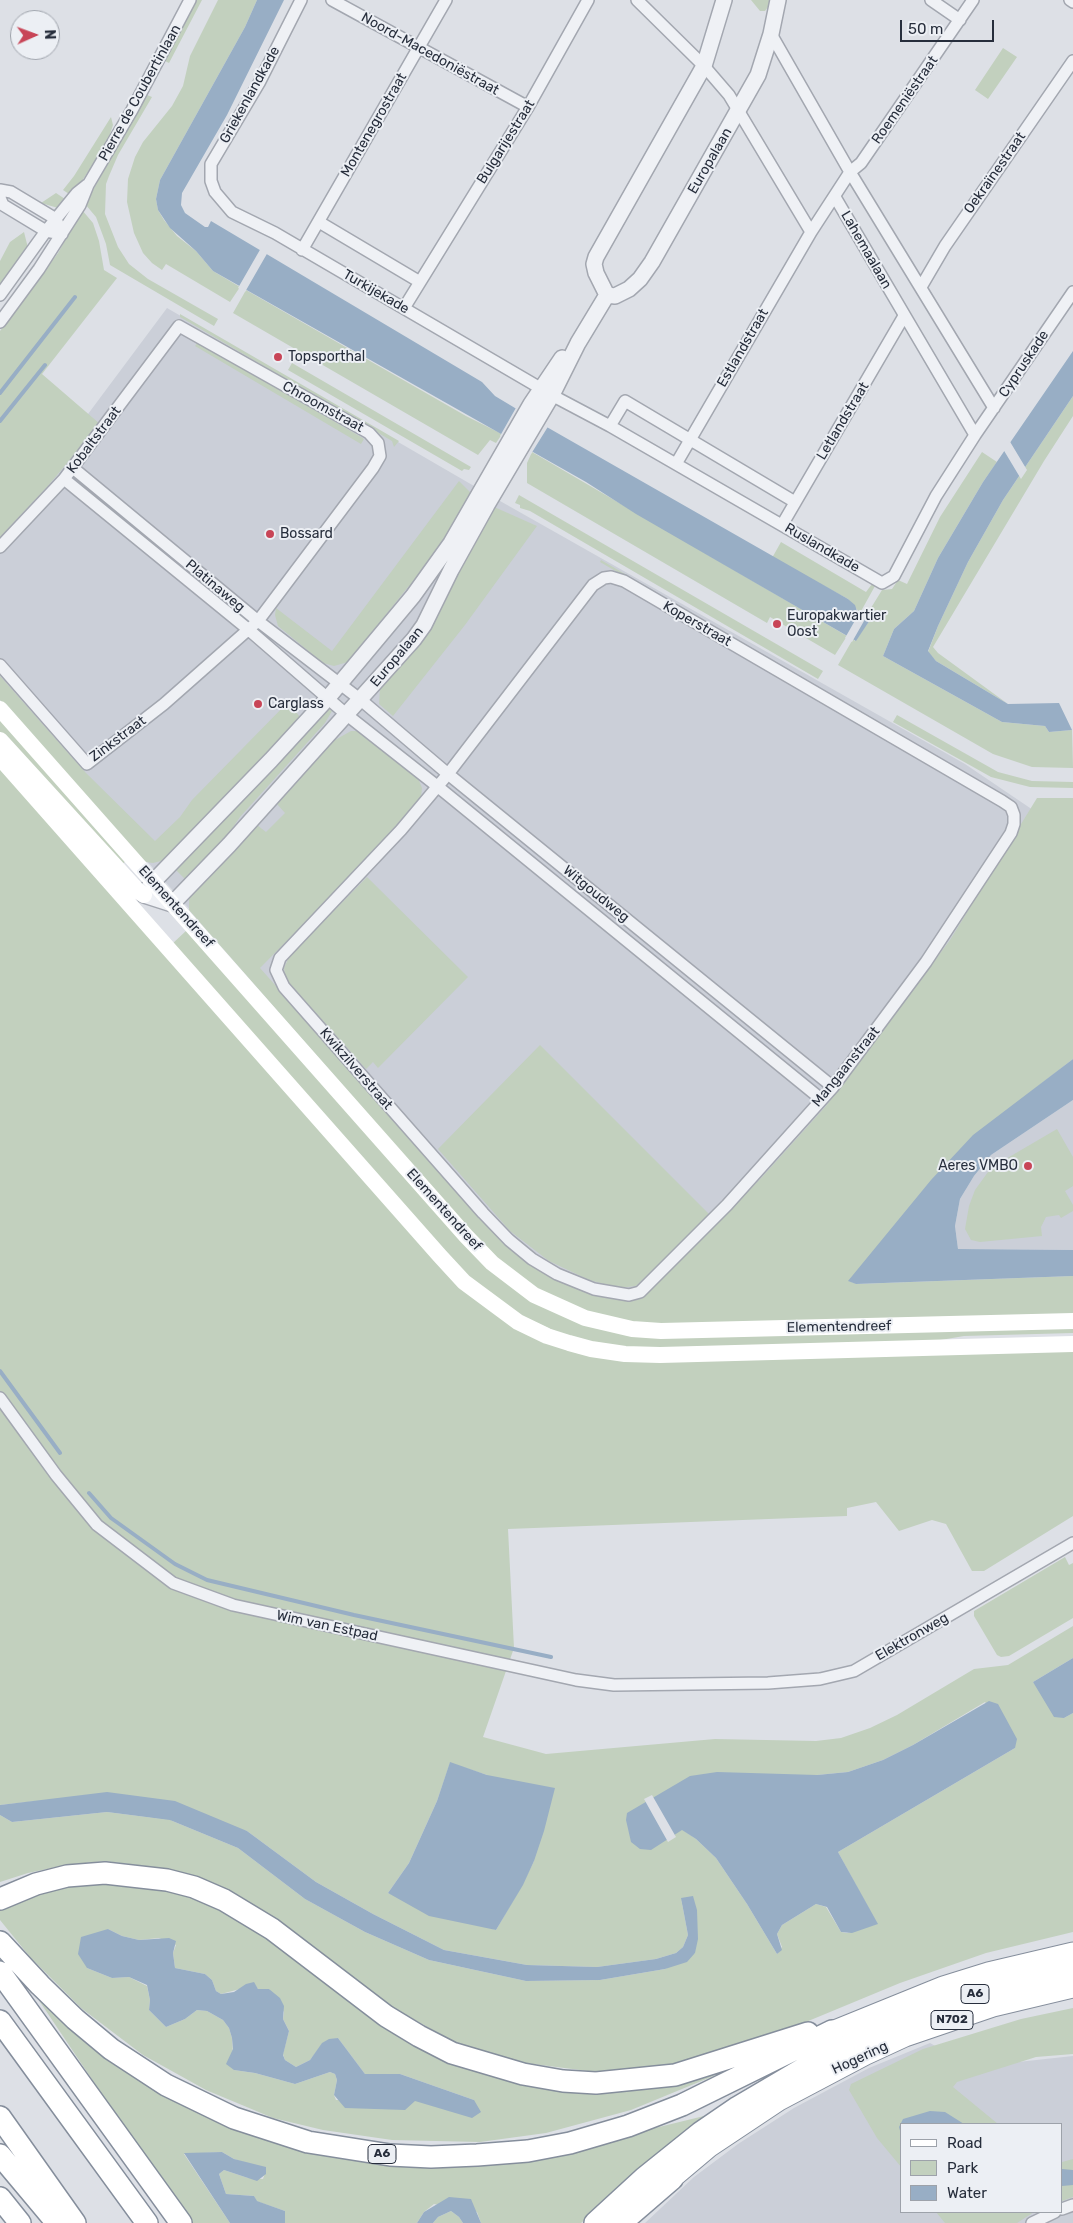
<!DOCTYPE html>
<html>
<head>
<meta charset="utf-8">
<style>
	body { margin:0 }
	#map { position:relative; width:1073px; height:2223px; overflow:hidden; background:#dde0e6; font-family:Rubik,sans-serif }
	canvas { display:block }
	.legend { position:absolute; left:900px; top:2123px; width:162px; height:90px; box-sizing:border-box; background:#eceff4; border:1px solid #9da2aa; margin:0; padding:6px 9px; list-style:none; font-size:15px; color:#272e3c }
	.legend li { display:flex; align-items:center; gap:10px; height:25px }
	.legend b { width:25px; border:1px solid #9da2aa }
	.north { position:absolute; left:10px; top:10px; width:50px; height:50px; box-sizing:border-box; background:#eceff4; border:1px solid #9da2aa; border-radius:50%; rotate:88deg; font-size:14px; font-weight:700; line-height:20px; text-align:center; color:#272e3c }
	.north::after { content:''; display:block; margin:auto; width:18px; height:22px; background:#c84557; clip-path:polygon(50% 0,100% 100%,50% 72%,0 100%) }
	.scale { position:absolute; left:900px; top:20px; width:94px; height:22px; box-sizing:border-box; border:2px solid #272e3c; border-top:0; padding-left:6px; font-size:15px; line-height:18px; white-space:nowrap; color:#272e3c; -webkit-text-stroke:4px #eceff4; paint-order:stroke }
</style>
</head>
<body>
<div id="map">
<canvas width="1073" height="2223"></canvas>
<ul class="legend">
<li><b style="height:6px;background:#fff"></b>Road</li>
<li><b style="height:14px;background:#c2d0be"></b>Park</li>
<li><b style="height:14px;background:#98aec5"></b>Water</li>
</ul>
<div class="north">N</div>
<div class="scale">50 m</div>
</div>
<script>
const g = document.querySelector('canvas').getContext('2d');
g.lineJoin = 'round';
function fill(path, color) { g.fillStyle = color; g.fill(path, 'evenodd'); }
const toPath = rows => new Path2D(rows.map(r => 'M' + r).join(''));
function trace(path, color, width, dash) { g.strokeStyle = color; g.lineWidth = width; g.lineCap = dash ? 'butt' : 'round'; g.setLineDash(dash || []); g.stroke(path); }
function label(font, color, halo, rows, align = 'center') {
  g.font = font + ' Rubik,sans-serif'; g.lineWidth = 4; g.setLineDash([]); g.textBaseline = 'middle'; g.strokeStyle = halo; g.fillStyle = color; for (const [text, x, y, turn = 0] of rows) {
    g.save(); g.translate(x, y); g.rotate((+turn || 0) * Math.PI / 180); g.textAlign = isNaN(turn) ? turn : align; if (halo) g.strokeText(text, 0, 0); g.fillText(text, 0, 0); g.restore();
  }
}
fill(toPath([
	[167,308,493,497,965,764,1033,810,905,1023,766,1195,634,1311,571,1297,510,1260,345,1085,0,695,0,514,53,461],
	[1073,1100,1073,1250,958,1249,955,1226,960,1199,974,1176,991,1155],
	[930,2043,972,2067,1073,2056,1073,2223,645,2223,694,2177,738,2144,794,2108,869,2068],
	[902,2124,1062,2124,1062,2212,902,2212]
]), '#cbcfd8');
fill(toPath([
	[197,0,202,0,169,63,165,61],
	[218,0,257,0,245,27,160,180,156,199,158,210,164,220,177,236,196,251,213,271,240,287,230,302,166,264,162,270,152,263,143,253,134,233,127,202,128,179,135,157,143,142,172,106,183,86,190,56],
	[751,0,770,0,768,7,765,11,760,11],
	[1003,48,1017,57,988,99,975,90],
	[147,95,152,97,118,155,109,176,106,184,105,214,118,247,129,264,148,279,218,319,214,326,110,265,106,244,96,217,85,204],
	[111,117,113,125,107,143,72,196,63,190,74,176],
	[56,193,68,201,58,208,41,203],
	[82,210,93,223,99,241,104,270,117,278,42,374,100,424,47,487,0,537,0,331,58,253],
	[24,232,28,248,0,285,0,261,10,242],
	[246,290,466,416,502,434,496,443,490,440,478,455,233,313],
	[180,314,399,441,394,447,392,441,180,317],
	[198,342,361,437,364,439,361,444,195,346],
	[292,363,471,467,469,470,464,469,462,471,288,370],
	[1073,396,1073,416,1044,461,933,647,938,653,1008,704,936,661,928,652,938,626,968,562,1003,500],
	[532,452,847,636,835,655,770,617,767,623,527,483,527,463],
	[982,452,997,462,983,482,938,558,914,611,894,629,883,656,1002,722,1045,726,1049,732,1072,730,1073,768,1032,767,993,754,838,665,853,639,855,641,870,620,866,616,882,590,892,589,898,580,907,584,940,517],
	[459,481,474,496,422,576,408,587,348,662,334,666,323,663,278,626,275,615,276,608,332,651],
	[519,495,823,671,818,679,530,511,520,508,520,505,515,503],
	[492,506,537,526,465,625,393,716,379,704,380,688],
	[781,542,866,592,872,584,875,586,860,613,848,599,772,558],
	[601,560,886,726,885,728,600,562],
	[0,676,86,773,155,841,180,817,192,800,292,698,295,711,301,718,165,860,153,863,146,862,138,856,0,700],
	[330,709,332,711,325,723,240,817,221,845,187,881,175,869,262,781,319,717],
	[897,715,998,772,1032,781,1073,782,1073,788,1030,787,991,777,893,722],
	[0,719,126,861,119,867,0,736],
	[351,731,357,731,366,734,418,778,422,788,421,797,357,870,260,968,484,1221,531,1265,544,1273,583,1291,624,1301,641,1299,663,1278,763,1176,826,1106,950,940,1037,798,1073,798,1073,1059,1027,1095,849,1281,857,1284,1073,1276,1073,1315,655,1325,597,1316,539,1290,489,1252,189,910,189,898,195,889,257,825,266,832,285,813,277,804,335,740],
	[0,769,445,1271,559,1347,1073,1351,1073,1516,984,1571,972,1571,946,1524,932,1520,899,1531,876,1502,847,1508,847,1516,508,1529,514,1648,483,1737,546,1754,715,1739,816,1741,841,1738,870,1728,897,1715,974,1669,1008,1665,1073,1626,1073,1658,1033,1682,1064,1718,1073,1713,1073,1932,986,1953,900,1983,789,2029,709,2054,673,2064,596,2072,525,2063,456,2043,392,2007,278,1920,229,1890,198,1877,169,1869,105,1861,66,1865,28,1873,0,1882,0,1815,12,1822,107,1812,170,1820,238,1848,305,1899,365,1932,429,1960,526,1981,600,1980,665,1969,695,1953,681,1898,688,1935,683,1947,676,1953,656,1959,597,1967,527,1965,444,1950,373,1914,316,1882,247,1831,37,1801,0,1805],
	[985,1702,1015,1748,838,1852,877,1924,847,1933,841,1932,826,1907,816,1904,782,1925,777,1934,782,1947,777,1954,747,1904,716,1858,696,1839,683,1830,817,1775,848,1772,883,1760,913,1745],
	[450,1763,487,1775,534,1861,522,1885,496,1930,388,1893,409,1863,437,1801],
	[367,877,468,977,378,1068,373,1062,366,1069,289,983,285,976,284,968,289,957],
	[187,930,459,1237,587,1325,1073,1327,1073,1333,964,1336,935,1341,640,1349,604,1345,557,1332,518,1314,476,1285,172,944],
	[540,1045,710,1215,636,1286,619,1288,589,1280,549,1261,510,1231,438,1149],
	[1057,1129,1073,1157,1073,1186,1065,1191,1073,1205,1073,1211,1061,1218,1059,1215,1046,1217,1041,1227,1042,1236,980,1242,971,1240,965,1229,969,1206,975,1190,988,1172,1004,1160],
	[1065,1557,1069,1565,1073,1563,1073,1618,1009,1656,1001,1657,997,1655,974,1616,974,1611],
	[105,1879,192,1893,268,1935,334,1986,521,2081,733,2068,631,2110,546,2133,480,2142,392,2140,323,2130,273,2118,206,2090,143,2055,81,2008,30,1957,0,1920,0,1910,24,1898,49,1888],
	[108,1929,122,1936,139,1940,159,1938,176,1945,173,1953,175,1968,205,1974,212,1980,216,1991,221,1994,255,1985,258,1989,269,1989,284,2012,283,2019,289,2031,283,2054,285,2060,296,2067,310,2060,323,2043,338,2038,365,2074,400,2074,474,2100,439,2107,415,2100,336,2100,334,2095,337,2080,335,2074,330,2072,295,2084,255,2073,234,2070,232,2038,229,2028,223,2020,207,2011,197,2010,185,2019,166,2027,149,2010,150,2000,147,1986,129,1977,112,1978,87,1968],
	[38,1999,73,2030,152,2088,401,2165,610,2139,704,2116,581,2223,481,2223,477,2212,434,2204,424,2212,417,2223,285,2223,285,2211,256,2201,254,2196,226,2194,219,2174,224,2170,248,2178,263,2179,266,2170,234,2159,222,2152,184,2154,230,2223,192,2223,130,2136],
	[1073,2008,1073,2054,1036,2057,957,2082,953,2087,998,2124,902,2124,902,2168,877,2138,849,2090,851,2084,923,2049,1021,2019],
	[1073,2159,1073,2197,1062,2201,1062,2162],
	[451,2211,459,2217,463,2223,433,2223,438,2217],
	[936,2212,1034,2212,1017,2223,945,2223]
]), '#c2d0be');
fill(toPath([
	[257,0,284,0,227,115,182,193,181,205,185,213,205,227,208,227,211,221,482,382,495,396,545,426,848,599,855,605,857,611,870,620,856,641,636,514,586,482,213,271,196,251,170,228,158,210,156,199,160,180,245,27],
	[1073,351,1073,396,1003,500,968,562,938,626,928,651,936,661,1008,704,1059,703,1072,730,1049,732,1045,726,1002,722,883,656,894,629,914,611,938,558,983,482],
	[1073,1059,1073,1100,991,1155,974,1176,960,1199,955,1226,958,1249,1073,1250,1073,1276,856,1284,848,1281,931,1180,973,1135],
	[1073,1658,1073,1713,1064,1718,1054,1717,1033,1682],
	[989,1701,998,1704,1017,1739,1015,1748,838,1852,878,1924,852,1933,841,1932,827,1907,816,1904,782,1925,777,1934,782,1950,777,1954,747,1904,716,1858,696,1839,682,1830,651,1850,640,1849,631,1842,626,1820,627,1813,690,1776,717,1772,817,1775,848,1772,883,1760,913,1745],
	[450,1762,487,1775,555,1788,544,1831,534,1861,523,1885,496,1930,429,1916,388,1893,409,1863,437,1801],
	[107,1792,175,1801,247,1831,316,1882,373,1914,444,1950,527,1965,597,1967,656,1959,676,1953,683,1947,688,1935,681,1898,693,1896,697,1910,698,1939,695,1953,687,1962,665,1969,600,1980,526,1981,429,1960,365,1932,305,1899,238,1848,170,1820,107,1812,12,1822,0,1815,0,1805],
	[108,1929,122,1936,139,1940,169,1938,176,1941,173,1953,175,1968,205,1974,212,1980,216,1991,221,1994,234,1992,246,1984,254,1982,258,1989,269,1989,280,1998,284,2006,283,2019,289,2031,283,2055,285,2060,296,2067,310,2060,322,2043,329,2039,338,2038,365,2074,400,2074,474,2100,481,2112,472,2118,415,2101,405,2110,345,2108,334,2095,337,2080,335,2074,330,2072,295,2084,255,2073,234,2070,226,2064,233,2049,232,2038,229,2028,223,2020,207,2011,197,2010,185,2019,166,2027,149,2010,150,2000,147,1985,129,1977,112,1978,87,1968,78,1954,81,1937],
	[930,2111,945,2112,964,2124,902,2124,902,2138,899,2127,903,2119],
	[222,2152,234,2159,266,2167,266,2174,257,2181,224,2170,219,2174,226,2194,254,2196,257,2201,285,2211,285,2223,230,2223,184,2153],
	[1062,2169,1073,2170,1073,2185,1062,2186],
	[449,2197,471,2199,481,2223,463,2223,459,2217,451,2211,438,2217,433,2223,417,2223,424,2212]
]), '#98aec5');
fill(toPath([
	[261,248,268,252,245,292,238,288],
	[517,406,530,414,513,444,500,436],
	[536,417,549,425,531,454,518,447],
	[1009,440,1027,470,1021,479,1003,449],
	[861,610,868,614,852,642,845,638],
	[652,1795,676,1837,668,1842,644,1799]
]), '#dde0e6');
trace(toPath([
	[0,393,75,297],
	[0,421,45,365],
	[0,1371,60,1453],
	[89,1493,111,1518,175,1564,207,1580,354,1615,551,1657]
]), '#98aec5', 4);
const minor = toPath([
	[301,0,259,83,211,164,211,181,215,192,232,212,275,233,559,399,610,426,882,583,894,576,936,496,975,435,1073,292],
	[332,0,528,107],
	[637,0,704,66,729,95,811,232],
	[931,0,960,20],
	[1070,0,1073,2],
	[771,34,850,172,994,408],
	[0,190,11,192,56,219,62,234,46,231,3,205,0,198],
	[835,197,975,435],
	[319,222,420,282],
	[302,250,446,0],
	[921,287,945,246,1073,61],
	[0,295,46,231,77,193,87,185],
	[404,308,528,107,588,0],
	[0,322,39,269,80,205,88,185,132,110,190,0],
	[610,426,625,401,795,502],
	[676,464,811,232,850,172,861,163,973,0],
	[73,468,258,621,361,700,448,774,833,1087],
	[64,479,249,630,347,715,437,786,821,1099],
	[782,525,904,316],
	[0,547,64,479,179,326,369,433,378,443,380,456,373,468,258,621,164,704,87,764,0,665],
	[611,577,624,581,1002,801,1011,807,1014,815,1014,824,1011,833,926,962,833,1087,727,1205,640,1292,629,1295,594,1289,557,1274,532,1259,509,1240,483,1213,284,987,276,970,280,958,401,830,448,774,593,585,604,578,611,577],
	[0,1398,56,1475,97,1525,173,1583,233,1605,576,1680,614,1685,768,1683,820,1679,854,1671,1073,1543],
	[1062,2209,1073,2205],
	[1032,2223,1055,2212]
]);
const tertiary = toPath([
	[724,0,704,66,596,257,594,264,596,273,607,295,615,296,629,289,640,279,652,262,758,75,771,34,778,0],
	[146,891,153,882,271,760,327,699,413,596,451,543,531,404,562,358],
	[144,895,172,904,229,845,414,639,424,625,451,570,487,505,552,395,578,343,607,295]
]);
const trunk = toPath([
	[832,2031,943,1986,988,1972,1073,1952],
	[672,2179,710,2147,779,2101,866,2055,905,2037,993,2007,1073,1988]
]);
const motorway = toPath([
	[0,1899,36,1884,67,1876,105,1873,167,1880,194,1887,224,1900,272,1929,386,2016,419,2036,452,2053,523,2074,563,2081,596,2083,675,2075,808,2033],
	[0,1942,40,1985,75,2019,111,2049,166,2085,234,2118,308,2142,390,2155,431,2157,477,2155,528,2151,570,2143,628,2126,682,2105,832,2031],
	[0,1972,181,2223],
	[0,2021,147,2223],
	[0,2117,75,2223],
	[0,2155,57,2223],
	[0,2198,20,2223],
	[595,2223,644,2178,700,2133,738,2107,828,2054,943,2004,986,1990,1073,1970],
	[621,2223,672,2179]
]);
trace(minor, '#a3a7b0', 14);
trace(tertiary, '#a3a7b0', 18);
trace(trunk, '#858e9c', 21);
trace(motorway, '#858e9c', 24);
trace(minor, '#eff1f5', 11);
trace(tertiary, '#eff1f5', 15);
trace(toPath([
	[0,709,466,1236,492,1263,534,1295,585,1318,632,1329,661,1331,1073,1321],
	[0,740,138,891,144,895],
	[0,758,440,1256,464,1282,518,1322,547,1336,569,1343,591,1349,625,1354,660,1355,1073,1344]
]), '#fff', 16);
trace(trunk, '#fff', 19);
trace(motorway, '#fff', 21);
for (const [x, y, r, color] of [
	[278,357,5,"#c84557"],
	[270,534,5,"#c84557"],
	[777,624,5,"#c84557"],
	[258,704,5,"#c84557"],
	[1028,1166,5,"#c84557"]
]) { const dot = new Path2D(); dot.arc(x, y, r, 0, 2 * Math.PI); g.fillStyle = color; g.fill(dot); trace(dot, '#eceff4', 2); }
for (const [x, y, w] of [
	[975,1994,28],
	[952,2020,42],
	[382,2154,28]
]) { const box = new Path2D(); box.roundRect(x - w / 2, y - 9.5, w, 19, 4); g.fillStyle = '#eceff4'; g.fill(box); trace(box, '#272e3c', 1); }
label('bold 12px', '#272e3c', null, [
	["A6",975,1994],
	["N702",952,2020],
	["A6",382,2154]
]);
label('14px', '#272e3c', '#eceff4', [
	["Noord-Macedoniëstraat",430,54,29],
	["Pierre de Coubertinlaan",140,93,-61],
	["Griekenlandkade",250,95,-61],
	["Roemeniëstraat",905,100,-55],
	["Montenegrostraat",374,125,-60],
	["Bulgarijestraat",506,142,-58],
	["Europalaan",710,161,-60],
	["Oekraïnestraat",995,173,-55],
	["Lahemaalaan",866,250,60],
	["Turkijekade",376,292,30],
	["Estlandstraat",743,348,-60],
	["Cypruskade",1024,364,-56],
	["Chroomstraat",323,407,29],
	["Letlandstraat",843,421,-59],
	["Kobaltstraat",94,440,-53],
	["Ruslandkade",822,548,30],
	["Platinaweg",215,586,40],
	["Koperstraat",697,624,30],
	["Europalaan",397,657,-50],
	["Zinkstraat",118,739,-37],
	["Witgoudweg",596,894,39],
	["Elementendreef",176,907,48],
	["Mangaanstraat",846,1067,-51],
	["Kwikzilverstraat",356,1069,49],
	["Elementendreef",444,1210,48],
	["Elementendreef",839,1327,-1],
	["Wim van Estpad",327,1626,12],
	["Elektronweg",912,1637,-30],
	["Hogering",860,2058,-25]
]);
label('14px', '#272e3c', '#eceff4', [
	["Topsporthal",288,357],
	["Bossard",280,534],
	["Europakwartier",787,616],
	["Oost",787,632],
	["Carglass",268,704],
	["Aeres VMBO",1018,1166,"right"]
], 'left');
</script>
</body>
</html>
